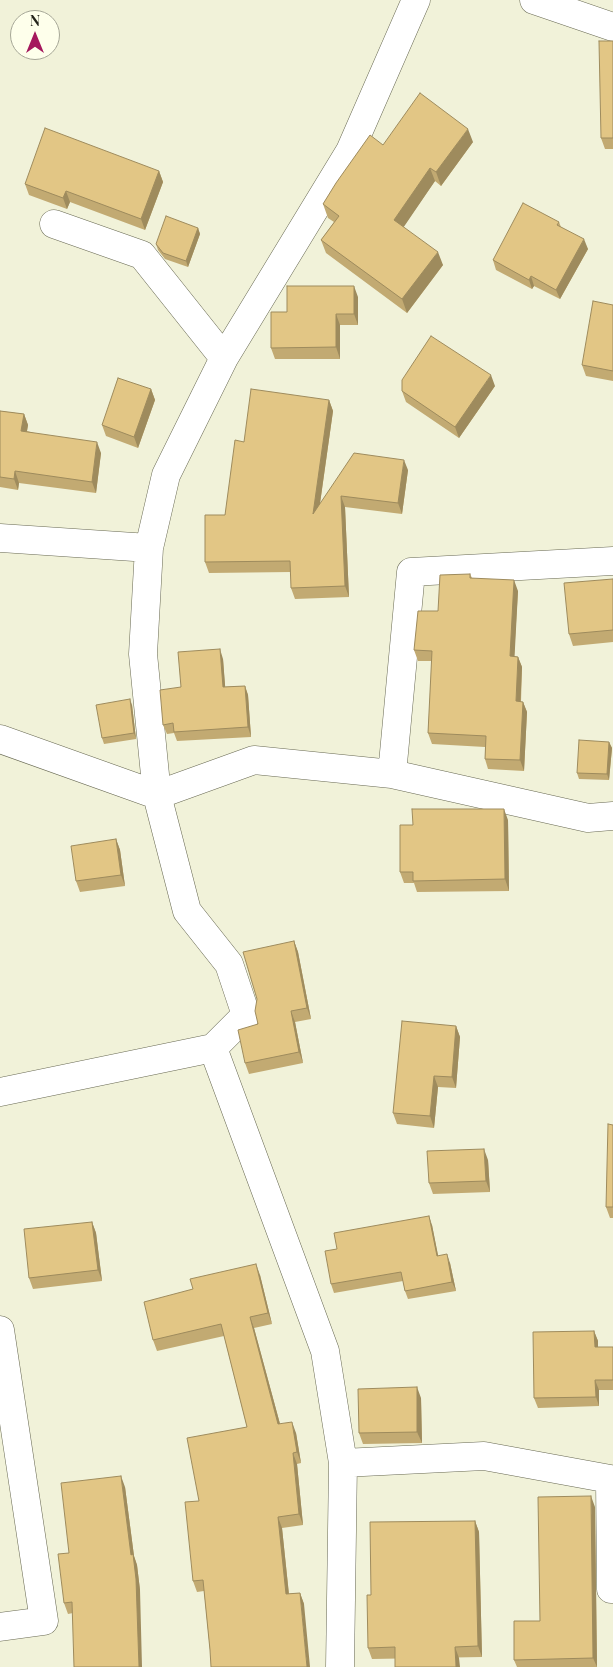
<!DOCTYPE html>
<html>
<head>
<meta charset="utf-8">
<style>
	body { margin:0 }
	#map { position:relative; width:613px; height:1667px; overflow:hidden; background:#f1f2d9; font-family:"Playfair Display",serif }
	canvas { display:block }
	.north { position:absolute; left:10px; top:10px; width:50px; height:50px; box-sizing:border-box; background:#feffeb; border:1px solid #a6a797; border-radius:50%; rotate:0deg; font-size:14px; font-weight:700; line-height:20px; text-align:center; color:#23231a }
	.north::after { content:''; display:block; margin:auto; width:18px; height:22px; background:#a5185d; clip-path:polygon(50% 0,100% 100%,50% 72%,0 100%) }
</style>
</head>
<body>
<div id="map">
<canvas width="613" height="1667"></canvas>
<div class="north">N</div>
</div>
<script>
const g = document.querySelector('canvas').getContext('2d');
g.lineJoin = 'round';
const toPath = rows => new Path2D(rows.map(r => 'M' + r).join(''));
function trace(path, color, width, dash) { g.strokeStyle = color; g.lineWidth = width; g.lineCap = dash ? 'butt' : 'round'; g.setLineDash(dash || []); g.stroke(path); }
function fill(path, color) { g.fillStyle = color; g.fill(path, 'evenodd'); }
const minor = toPath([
	[534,0,613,27],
	[54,224,142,255,224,358],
	[0,538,149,548],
	[0,739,157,795,254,760,392,774,588,818,613,816],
	[392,774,411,572,613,561],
	[0,1092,213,1048],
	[0,1330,44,1621,0,1627],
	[343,1463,484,1456,610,1479,611,1589,613,1589],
	[340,1667,343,1463,325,1351,213,1048,246,1015,229,964,187,911,157,795,143,654,149,548,166,475,224,358,350,151,416,0]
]);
trace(minor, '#686953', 29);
trace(minor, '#fff', 28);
fill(toPath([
	[613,41,613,149,605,149,601,138],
	[473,142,441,186,435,181,403,227,443,265,407,313,326,253,321,240,334,222,328,218,323,204,383,145],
	[159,171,163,182,145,230,70,202,67,209,29,195,25,184],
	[559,222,561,227,588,249,560,299,534,286,532,289,496,270,493,260],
	[198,228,200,234,188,267,165,259,158,250,156,244],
	[358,297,358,325,340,325,340,359,275,359,271,348,287,312],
	[613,305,613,381,586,376,582,365],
	[495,386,459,438,406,402,402,391],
	[151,389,155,400,138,448,106,436,102,425],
	[329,400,333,411,320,504,408,470,402,514,345,507,349,597,295,599,291,588,291,572,209,573,205,562,225,515,244,442],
	[0,411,24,414,28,425,27,431,101,453,96,493,19,483,18,490,0,487],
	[470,574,472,578,518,591,514,656,518,657,522,667,521,702,523,702,527,712,524,771,488,769,485,759,485,747,432,744,428,733,432,661,418,661,414,650,438,611],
	[613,579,613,642,573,646,569,634],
	[223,659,225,687,245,686,248,695,251,737,177,741,174,733,167,734,163,725,181,687],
	[132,705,136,739,104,744,102,738],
	[609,742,612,748,609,780,579,779,577,773],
	[508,820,509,891,417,892,414,883,404,883,400,872,413,825],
	[116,839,120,850,125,886,80,892,76,881],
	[294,941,298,952,311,1019,295,1022,303,1063,249,1074,245,1063,258,1024],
	[456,1026,460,1037,456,1088,438,1087,434,1128,397,1124,393,1113],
	[613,1125,613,1218,610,1218,606,1207],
	[488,1160,490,1192,433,1194,429,1183],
	[92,1222,96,1233,102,1281,33,1289,29,1278],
	[432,1225,438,1256,450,1263,456,1291,408,1299,405,1291,403,1281,334,1293,331,1284,337,1249],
	[260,1275,272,1324,254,1328,280,1424,296,1433,301,1463,297,1464,303,1525,282,1528,289,1594,300,1593,304,1604,210,1650,204,1591,197,1592,193,1581,199,1501,247,1427,224,1336,157,1351,153,1340,193,1289],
	[594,1331,598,1341,598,1347,613,1347,613,1390,599,1390,599,1406,538,1408,534,1398],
	[421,1398,422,1443,363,1444,359,1433],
	[125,1487,134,1556,137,1565,140,1590,73,1613,68,1614,64,1603,69,1553],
	[595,1507,597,1667,517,1667,514,1660,540,1621],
	[475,1521,479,1532,482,1657,372,1659,368,1648,371,1595]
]), '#c2aa72');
fill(toPath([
	[468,129,473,142,441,186,436,172],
	[430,168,435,181,399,234,394,220],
	[159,171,163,182,145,230,141,219],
	[66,191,70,202,67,209,63,198],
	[198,228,200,234,188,267,186,261],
	[584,239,588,249,560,299,556,290],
	[438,252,443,265,407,313,402,299],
	[531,276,534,286,532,289,529,280],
	[354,286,358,297,358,325,354,314],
	[336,314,340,325,340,359,336,347],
	[491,375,495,386,459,438,455,427],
	[151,389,155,400,138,448,134,437],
	[329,400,333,411,317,524,313,514],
	[24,414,28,425,25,442,21,431],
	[97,442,101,453,96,493,92,482],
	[404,460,408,470,402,514,398,503],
	[15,471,19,483,18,490,14,479],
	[341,496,345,507,349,597,345,586],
	[514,580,518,591,514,667,510,656],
	[220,649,223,659,226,697,223,687],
	[518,657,522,667,520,712,516,701],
	[245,686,248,695,251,737,248,727],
	[130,699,132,705,136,739,134,733],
	[523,702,527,712,524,771,520,760],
	[609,742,612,748,609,780,607,774],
	[504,809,508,820,509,891,505,879],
	[116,839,120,850,125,886,121,875],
	[294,941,298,952,311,1019,307,1008],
	[291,1011,295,1022,303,1063,299,1052],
	[456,1026,460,1037,456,1088,452,1077],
	[434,1076,438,1087,434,1128,430,1116],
	[484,1149,488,1160,490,1192,486,1181],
	[429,1216,432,1225,440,1265,437,1256],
	[92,1222,96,1233,102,1281,98,1270],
	[447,1254,450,1263,456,1291,452,1282],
	[256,1264,260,1275,272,1324,268,1313],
	[250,1317,254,1328,283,1435,278,1424],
	[594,1331,598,1341,598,1356,595,1347],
	[595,1380,599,1390,599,1406,596,1397],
	[417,1387,421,1398,422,1443,417,1432],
	[292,1422,296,1433,301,1463,297,1452],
	[293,1453,297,1464,303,1525,299,1514],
	[121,1476,125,1487,134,1556,137,1565,140,1590,142,1667,139,1667,131,1555],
	[591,1496,595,1507,597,1667,593,1658],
	[278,1517,282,1528,290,1605,286,1594],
	[475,1521,479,1532,482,1657,478,1646],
	[300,1593,304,1604,310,1667,307,1667],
	[455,1647,459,1658,460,1667,456,1667]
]), '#9e8b5d');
const building = toPath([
	[599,41,613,41,613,138,601,138,599,41],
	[420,93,468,129,436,172,430,168,394,220,438,252,402,299,321,240,339,216,323,204,336,183,370,135,383,145,420,93],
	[45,128,159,171,141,219,66,191,63,198,25,184,45,128],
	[523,203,559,222,557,225,584,239,556,290,531,276,529,280,493,260,523,203],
	[166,216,198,228,186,261,163,253,156,244,166,216],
	[287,286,354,286,354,314,336,314,336,347,271,348,271,312,287,312,287,286],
	[593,301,613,305,613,371,582,365,593,301],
	[431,336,491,375,455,427,402,391,402,380,431,336],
	[118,378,151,389,134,437,102,425,118,378],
	[251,389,329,400,313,514,354,453,404,460,398,503,341,496,345,586,291,588,290,561,205,562,205,515,225,515,235,440,244,442,251,389],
	[0,411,24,414,21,431,97,442,92,482,15,471,14,479,0,477,0,411],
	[470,574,470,578,514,580,510,656,518,657,516,701,523,702,520,760,485,759,486,736,428,733,432,651,414,650,418,611,438,611,440,575,470,574],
	[613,579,613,630,569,634,564,583,613,579],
	[220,649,223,687,245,686,248,727,174,732,173,723,163,725,160,690,181,687,178,652,220,649],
	[130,699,134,733,102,738,96,705,130,699],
	[579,740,609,742,607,774,577,773,579,740],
	[412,809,504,809,505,879,413,881,413,872,400,872,400,825,413,825,412,809],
	[116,839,121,875,76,881,71,846,116,839],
	[294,941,307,1008,291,1011,299,1052,245,1063,238,1030,258,1024,255,1011,257,999,243,952,294,941],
	[402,1021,456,1026,452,1077,434,1076,430,1116,393,1113,402,1021],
	[608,1124,613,1125,613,1207,606,1207,608,1124],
	[484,1149,486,1181,429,1183,427,1151,484,1149],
	[429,1216,437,1256,447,1254,452,1282,405,1291,401,1272,331,1284,325,1251,337,1249,334,1233,429,1216],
	[92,1222,98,1270,29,1278,24,1229,92,1222],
	[256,1264,268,1313,250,1317,278,1424,292,1422,297,1452,293,1453,299,1514,278,1517,286,1594,300,1593,307,1667,211,1667,210,1650,203,1580,193,1581,185,1502,199,1501,187,1438,247,1427,221,1324,153,1340,144,1302,193,1289,190,1279,256,1264],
	[594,1331,595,1347,613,1347,613,1380,595,1380,596,1397,534,1398,533,1332,594,1331],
	[417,1387,417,1432,359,1433,358,1389,417,1387],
	[121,1476,131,1555,133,1554,136,1579,139,1667,74,1667,72,1602,64,1603,58,1554,69,1553,61,1483,121,1476],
	[591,1496,593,1658,514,1660,514,1621,540,1621,538,1497,591,1496],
	[475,1521,478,1646,455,1647,456,1667,395,1667,395,1647,368,1648,367,1595,371,1595,370,1522,475,1521]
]);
fill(building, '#e2c685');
trace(building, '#9e8b5d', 1);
</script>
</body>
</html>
